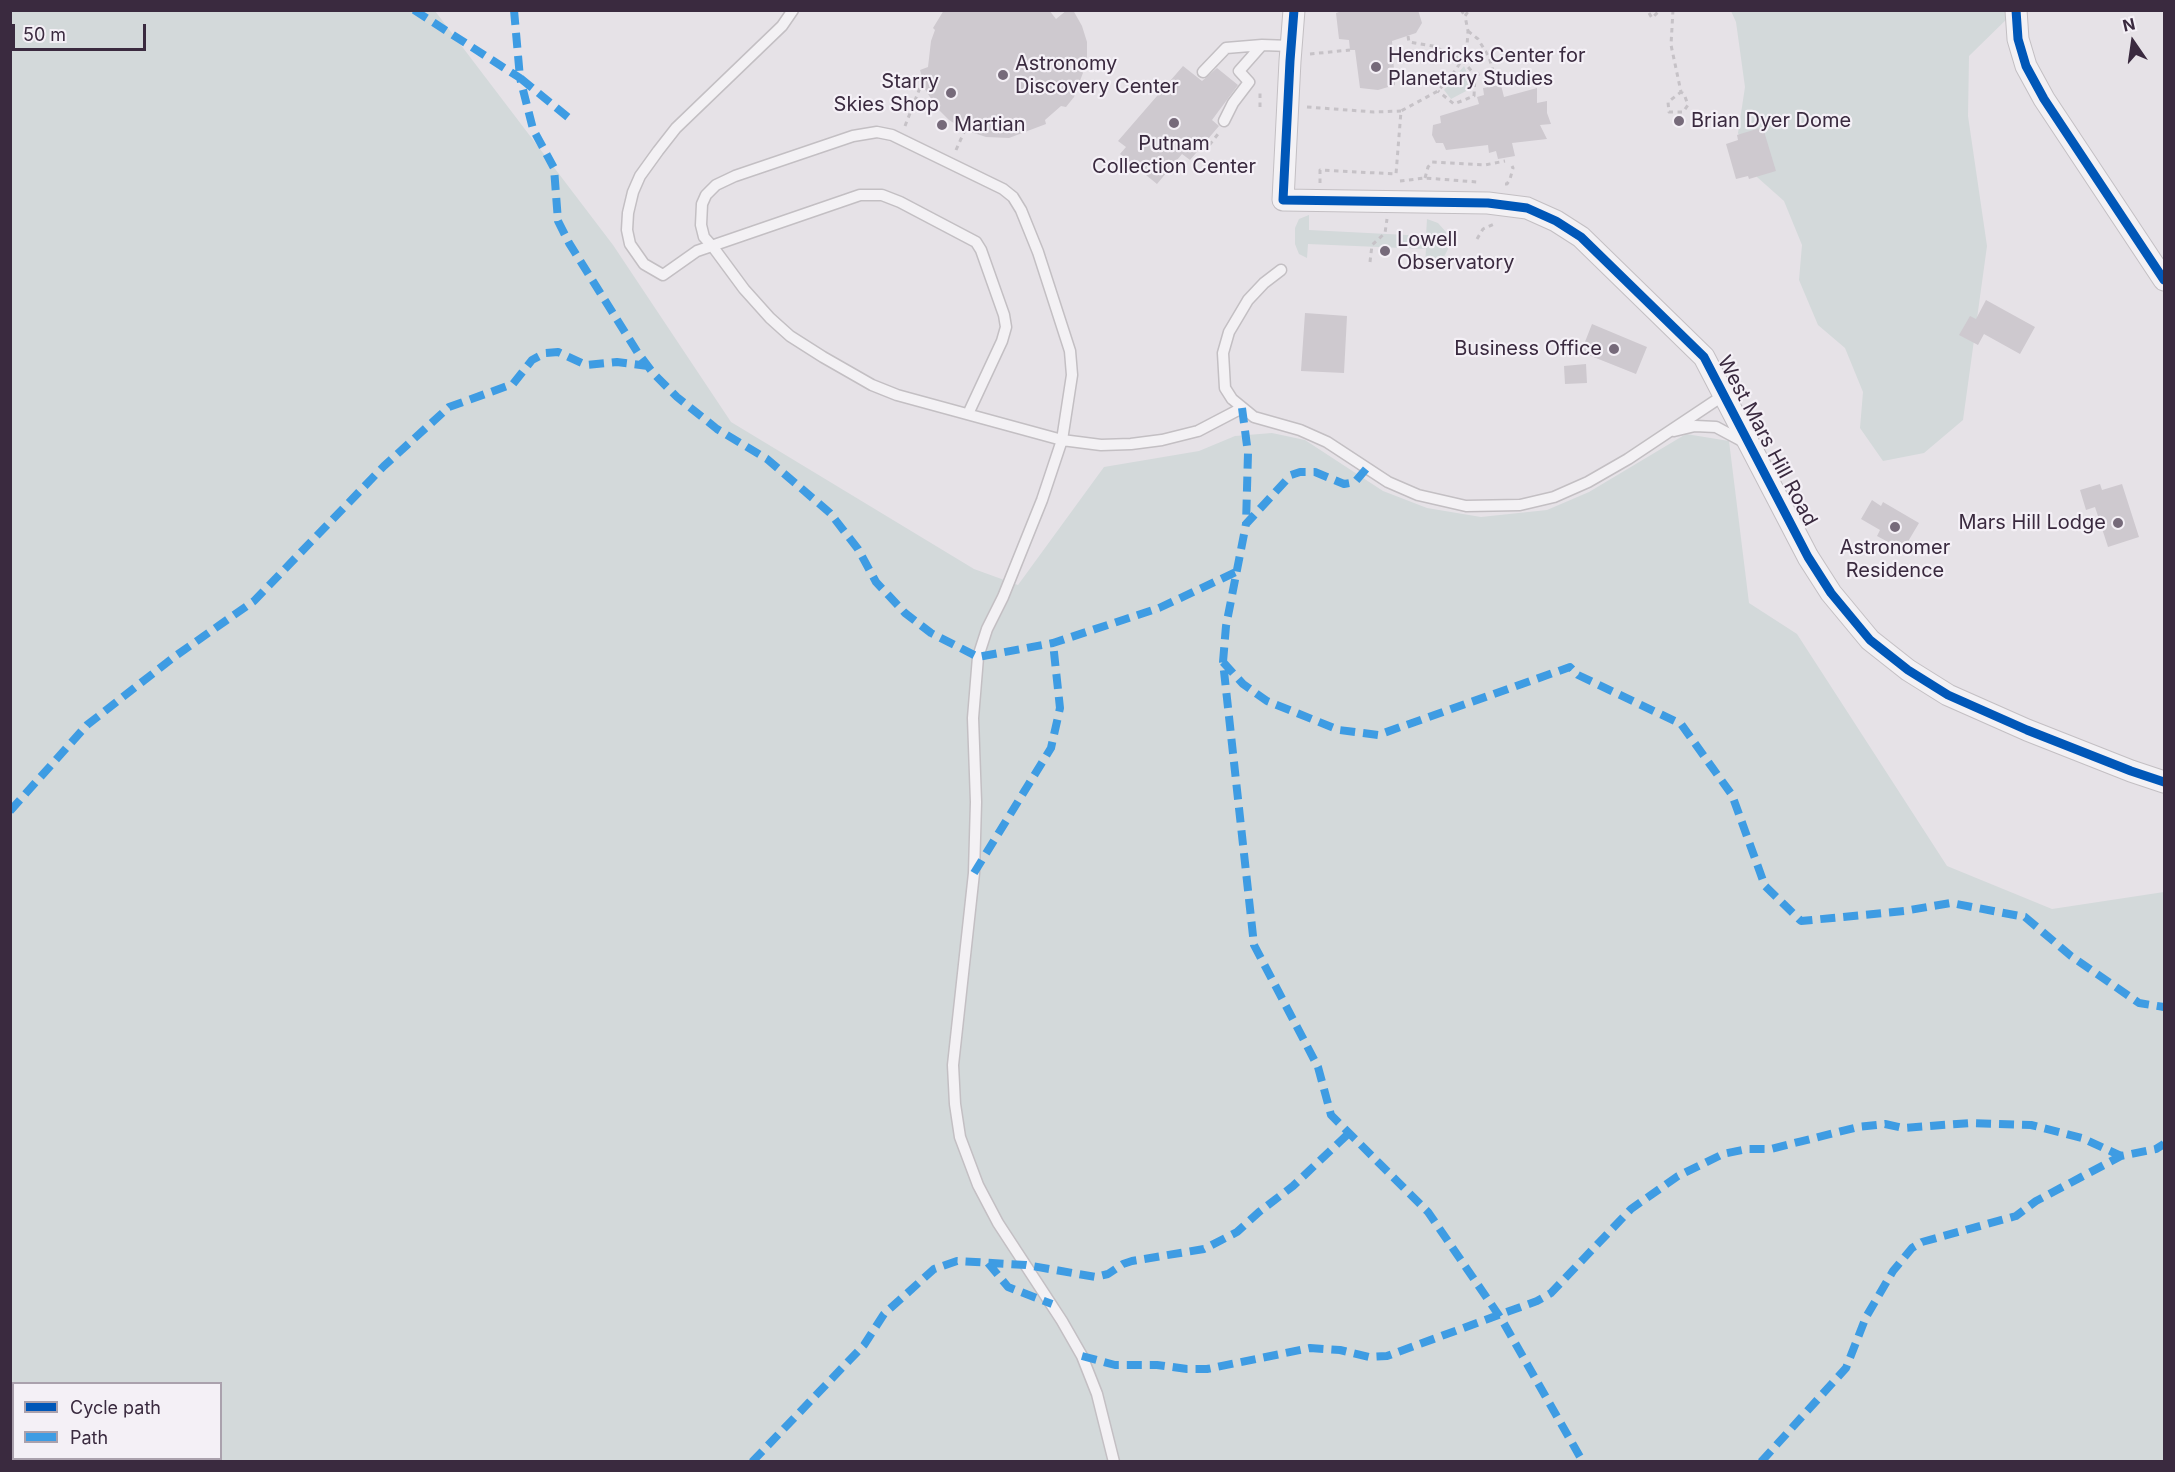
<!DOCTYPE html>
<html>
<head>
<meta charset="utf-8">
<style>
	body { margin:0 }
	#map { position:relative; width:2175px; height:1472px; overflow:hidden; background:#e6e2e7; font-family:Inter,sans-serif }
	canvas { display:block }
	.frame { position:absolute; inset:0; border:12px solid #3a2a3f; pointer-events:none }
	.legend { position:absolute; left:12px; top:1382px; width:210px; height:78px; box-sizing:border-box; background:#f4f0f6; border:2px solid #aaa1ad; margin:0; padding:8px 10px; list-style:none; font-size:18px; color:#3a2a3f }
	.legend li { display:flex; align-items:center; gap:12px; height:30px }
	.legend b { width:30px; border:2px solid #aaa1ad }
	.north { position:absolute; left:2103px; top:12px; width:60px; height:60px; -webkit-text-stroke:4px #f4f0f6; paint-order:stroke; rotate:347deg; font-size:16px; font-weight:700; line-height:24px; text-align:center; color:#3a2a3f }
	.north::after { content:''; display:block; margin:auto; width:21px; height:27px; background:#3a2a3f; clip-path:polygon(50% 0,100% 100%,50% 72%,0 100%) }
	.scale { position:absolute; left:12px; top:24px; width:134px; height:27px; box-sizing:border-box; border:3px solid #3a2a3f; border-top:0; padding-left:8px; font-size:18px; line-height:21px; white-space:nowrap; color:#3a2a3f; -webkit-text-stroke:4px #f4f0f6; paint-order:stroke }
</style>
</head>
<body>
<div id="map">
<canvas width="2175" height="1472"></canvas>
<div class="frame"></div>
<ul class="legend">
<li><b style="height:8px;background:#0057b8"></b>Cycle path</li>
<li><b style="height:8px;background:#3e9ce3"></b>Path</li>
</ul>
<div class="north">N</div>
<div class="scale">50 m</div>
</div>
<script>
const g = document.querySelector('canvas').getContext('2d');
g.lineJoin = 'round';
function fill(path, color) { g.fillStyle = color; g.fill(path, 'evenodd'); }
const toPath = rows => new Path2D(rows.map(r => 'M' + r).join(''));
function trace(path, color, width, dash) { g.strokeStyle = color; g.lineWidth = width; g.lineCap = dash ? 'butt' : 'round'; g.setLineDash(dash || []); g.stroke(path); }
function label(font, color, halo, rows, align = 'center') {
  g.font = font + ' Inter,sans-serif'; g.lineWidth = 4.5; g.setLineDash([]); g.textBaseline = 'middle'; g.strokeStyle = halo; g.fillStyle = color; for (const [text, x, y, turn = 0] of rows) {
    g.save(); g.translate(x, y); g.rotate((+turn || 0) * Math.PI / 180); g.textAlign = isNaN(turn) ? turn : align; if (halo) g.strokeText(text, 0, 0); g.fillText(text, 0, 0); g.restore();
  }
}
fill(toPath([
	[10,11,435,11,613,245,731,422,974,569,1018,585,1104,467,1199,451,1235,436,1272,433,1305,440,1383,491,1427,508,1481,517,1547,510,1589,492,1686,434,1729,441,1749,603,1797,634,1947,866,2052,909,2164,892,2164,1461,11,1461],
	[14,1384,220,1384,220,1458,14,1458],
	[1731,11,2015,11,1969,56,1968,116,1987,246,1963,420,1924,453,1883,461,1860,428,1863,392,1845,348,1818,325,1799,280,1802,245,1784,201,1757,177,1738,133,1745,87,1736,22],
	[1464,66,1470,80,1468,90,1451,99,1444,90],
	[1309,215,1309,230,1426,236,1427,219,1438,223,1446,232,1448,249,1444,257,1437,262,1425,265,1426,249,1308,244,1307,258,1299,254,1295,244,1295,228,1299,219]
]), '#d3d9da');
fill(toPath([
	[944,10,1049,10,1056,19,1067,10,1073,10,1082,26,1087,42,1087,62,1074,97,1066,107,1061,106,1045,120,1046,124,1009,138,986,137,965,130,949,120,936,107,925,89,920,70,928,67,931,41,935,30,933,28],
	[1345,10,1418,10,1422,23,1416,33,1392,41,1395,85,1378,90,1360,88,1355,50,1350,50,1349,40,1339,39,1336,13],
	[1183,66,1202,81,1217,68,1238,85,1212,120,1219,126,1190,160,1182,154,1157,184,1120,154,1126,147,1118,141],
	[1501,85,1504,97,1537,88,1537,103,1547,101,1547,113,1551,124,1540,125,1547,139,1512,143,1515,156,1498,159,1496,151,1489,153,1488,145,1446,150,1443,143,1436,143,1432,135,1433,125,1441,123,1440,116,1479,104,1477,97,1484,95,1483,88],
	[1760,128,1763,128,1776,171,1749,179,1748,176,1736,179,1726,144,1738,140,1737,135],
	[1986,300,2035,327,2020,354,1984,334,1978,345,1959,335,1970,316,1976,319],
	[1305,313,1347,316,1344,373,1301,371],
	[1592,324,1647,347,1636,374,1581,352],
	[1586,364,1587,383,1565,384,1564,366],
	[2100,484,2102,490,2122,484,2139,537,2108,547,2095,507,2086,510,2080,490],
	[1872,500,1881,506,1883,502,1919,523,1903,550,1877,536,1880,530,1861,519]
]), '#cec9cf');
const lane = toPath([
	[793,10,782,26,676,128,658,151,640,176,633,192,628,213,627,230,630,244,644,264,663,275,697,251,860,195,882,195,900,202,976,242,981,250,1004,315,1006,327,1002,341,968,414],
	[1203,72,1226,48,1262,45,1291,46],
	[1224,121,1233,103,1249,82,1239,71,1262,45],
	[1281,270,1264,283,1248,300,1229,332,1223,353,1225,388,1232,399,1254,417,1300,430,1327,442,1388,482,1418,495,1466,506,1520,505,1554,497,1588,482,1628,459,1724,395],
	[1674,431,1695,426,1716,427,1744,442],
	[1114,1462,1097,1394,1082,1356,1062,1321,998,1223,978,1185,960,1137,955,1104,953,1065,974,873,976,802,973,718,978,657,987,629,1003,597,1042,500,1062,440,1072,375,1070,351,1038,252,1021,210,1013,197,1003,189,892,135,877,132,853,136,735,176,716,185,706,195,702,204,701,225,704,237,713,247,744,289,770,318,790,336,823,357,872,385,897,395,1062,440,1101,445,1131,444,1162,440,1198,431,1242,408]
]);
const street = toPath([
	[1294,10,1290,61,1283,200,1488,203,1527,208,1556,221,1581,237,1704,357,1808,557,1831,593,1870,640,1908,670,1948,695,2027,730,2131,771,2164,782],
	[2016,10,2018,39,2026,66,2044,99,2164,280]
]);
trace(lane, '#c3bfc3', 13);
trace(street, '#c3bfc3', 23);
trace(toPath([
	[1461,10,1465,16],
	[1673,10,1671,45,1681,92,1684,94,1688,105,1683,112,1669,112,1668,102,1681,92],
	[1649,13,1652,18,1660,10],
	[1468,31,1478,39,1489,57,1493,71],
	[1408,36,1409,42,1433,46,1462,60,1475,75,1474,96,1454,104,1438,91],
	[1310,54,1350,50],
	[1475,75,1493,71,1494,77],
	[1260,107,1260,91],
	[1307,107,1374,112,1401,111],
	[905,126,923,80],
	[1203,145,1207,148,1218,134],
	[956,150,965,130],
	[1425,178,1428,167,1432,162,1485,165,1505,161],
	[1400,181,1425,178,1477,182],
	[1320,183,1320,170,1396,174,1401,111,1438,91,1455,71,1462,60,1467,46,1468,31,1465,16,1469,10],
	[1505,184,1507,184,1510,179,1513,168,1512,166],
	[1477,239,1483,229,1494,224],
	[1370,262,1372,245,1385,233,1387,219]
]), '#c6c2c7', 3, [4.5, 4.5]);
trace(lane, '#f3f1f4', 10);
trace(street, '#f3f1f4', 21);
trace(toPath([
	[414,10,520,78,533,129,554,168,558,221,569,243,638,353,653,373,677,397,717,429,767,459,830,513,858,549,876,582,905,613,931,633,978,657,1053,643,1159,608,1238,571],
	[514,10,520,78,569,118],
	[1242,408,1248,453,1246,524],
	[1366,469,1355,482,1344,484,1315,472,1300,472,1291,475,1246,524,1226,626,1223,662,1254,945,1318,1067,1331,1115,1428,1212,1502,1320,1583,1462],
	[1223,662,1243,684,1267,701,1339,730,1378,735,1570,667,1578,675,1681,724,1732,795,1765,886,1801,921,1904,911,1951,903,2025,917,2071,956,2139,1003,2164,1007],
	[10,811,87,725,174,657,254,601,384,466,449,407,513,384,532,360,545,353,558,352,586,365,617,362,648,366],
	[974,873,1051,748,1060,708,1053,643],
	[988,1263,1008,1287,1052,1304],
	[1082,1356,1115,1365,1157,1365,1187,1369,1207,1369,1310,1348,1340,1350,1369,1357,1387,1356,1537,1301,1551,1293,1631,1209,1678,1176,1723,1154,1747,1149,1771,1149,1858,1127,1885,1124,1903,1128,1970,1123,2031,1125,2082,1138,2121,1156],
	[10,1441,14,1443],
	[61,1458,72,1462],
	[752,1462,864,1345,884,1314,934,1269,957,1261,1026,1265,1096,1277,1108,1274,1123,1264,1132,1261,1204,1249,1237,1232,1259,1212,1293,1186,1349,1133],
	[1761,1462,1846,1368,1866,1317,1893,1271,1912,1248,1922,1242,2016,1216,2036,1201,2121,1156,2156,1149,2164,1144]
]), '#3e9ce3', 8, [15, 8]);
trace(toPath([
	[1294,10,1290,61,1283,200,1488,203,1527,208,1556,221,1581,237,1704,357,1808,557,1831,593,1870,640,1908,670,1948,695,2027,730,2131,771,2164,782],
	[2016,10,2018,39,2026,66,2044,99,2164,280]
]), '#0057b8', 9);
for (const [x, y, r, color] of [
	[1376,67,6,"#766a7a"],
	[1003,75,6,"#766a7a"],
	[951,93,6,"#766a7a"],
	[1679,121,6,"#766a7a"],
	[1174,123,6,"#766a7a"],
	[942,125,6,"#766a7a"],
	[1385,251,6,"#766a7a"],
	[1614,349,6,"#766a7a"],
	[2118,523,6,"#766a7a"],
	[1895,527,6,"#766a7a"]
]) { const dot = new Path2D(); dot.arc(x, y, r, 0, 2 * Math.PI); g.fillStyle = color; g.fill(dot); trace(dot, '#f4f0f6', 2); }
label('20px', '#3a2a3f', '#f4f0f6', [
	["Hendricks Center for",1388,56],
	["Planetary Studies",1388,79],
	["Astronomy",1015,64],
	["Discovery Center",1015,87],
	["Starry",939,82,"right"],
	["Skies Shop",939,105,"right"],
	["Brian Dyer Dome",1691,121],
	["Martian",954,125],
	["Putnam",1174,144,"center"],
	["Collection Center",1174,167,"center"],
	["Lowell",1397,240],
	["Observatory",1397,263],
	["Business Office",1602,349,"right"],
	["Mars Hill Lodge",2106,523,"right"],
	["Astronomer",1895,548,"center"],
	["Residence",1895,571,"center"]
], 'left');
label('20px', '#3a2a3f', '#f4f0f6', [
	["West Mars Hill Road",1767,441,62]
]);
</script>
</body>
</html>
